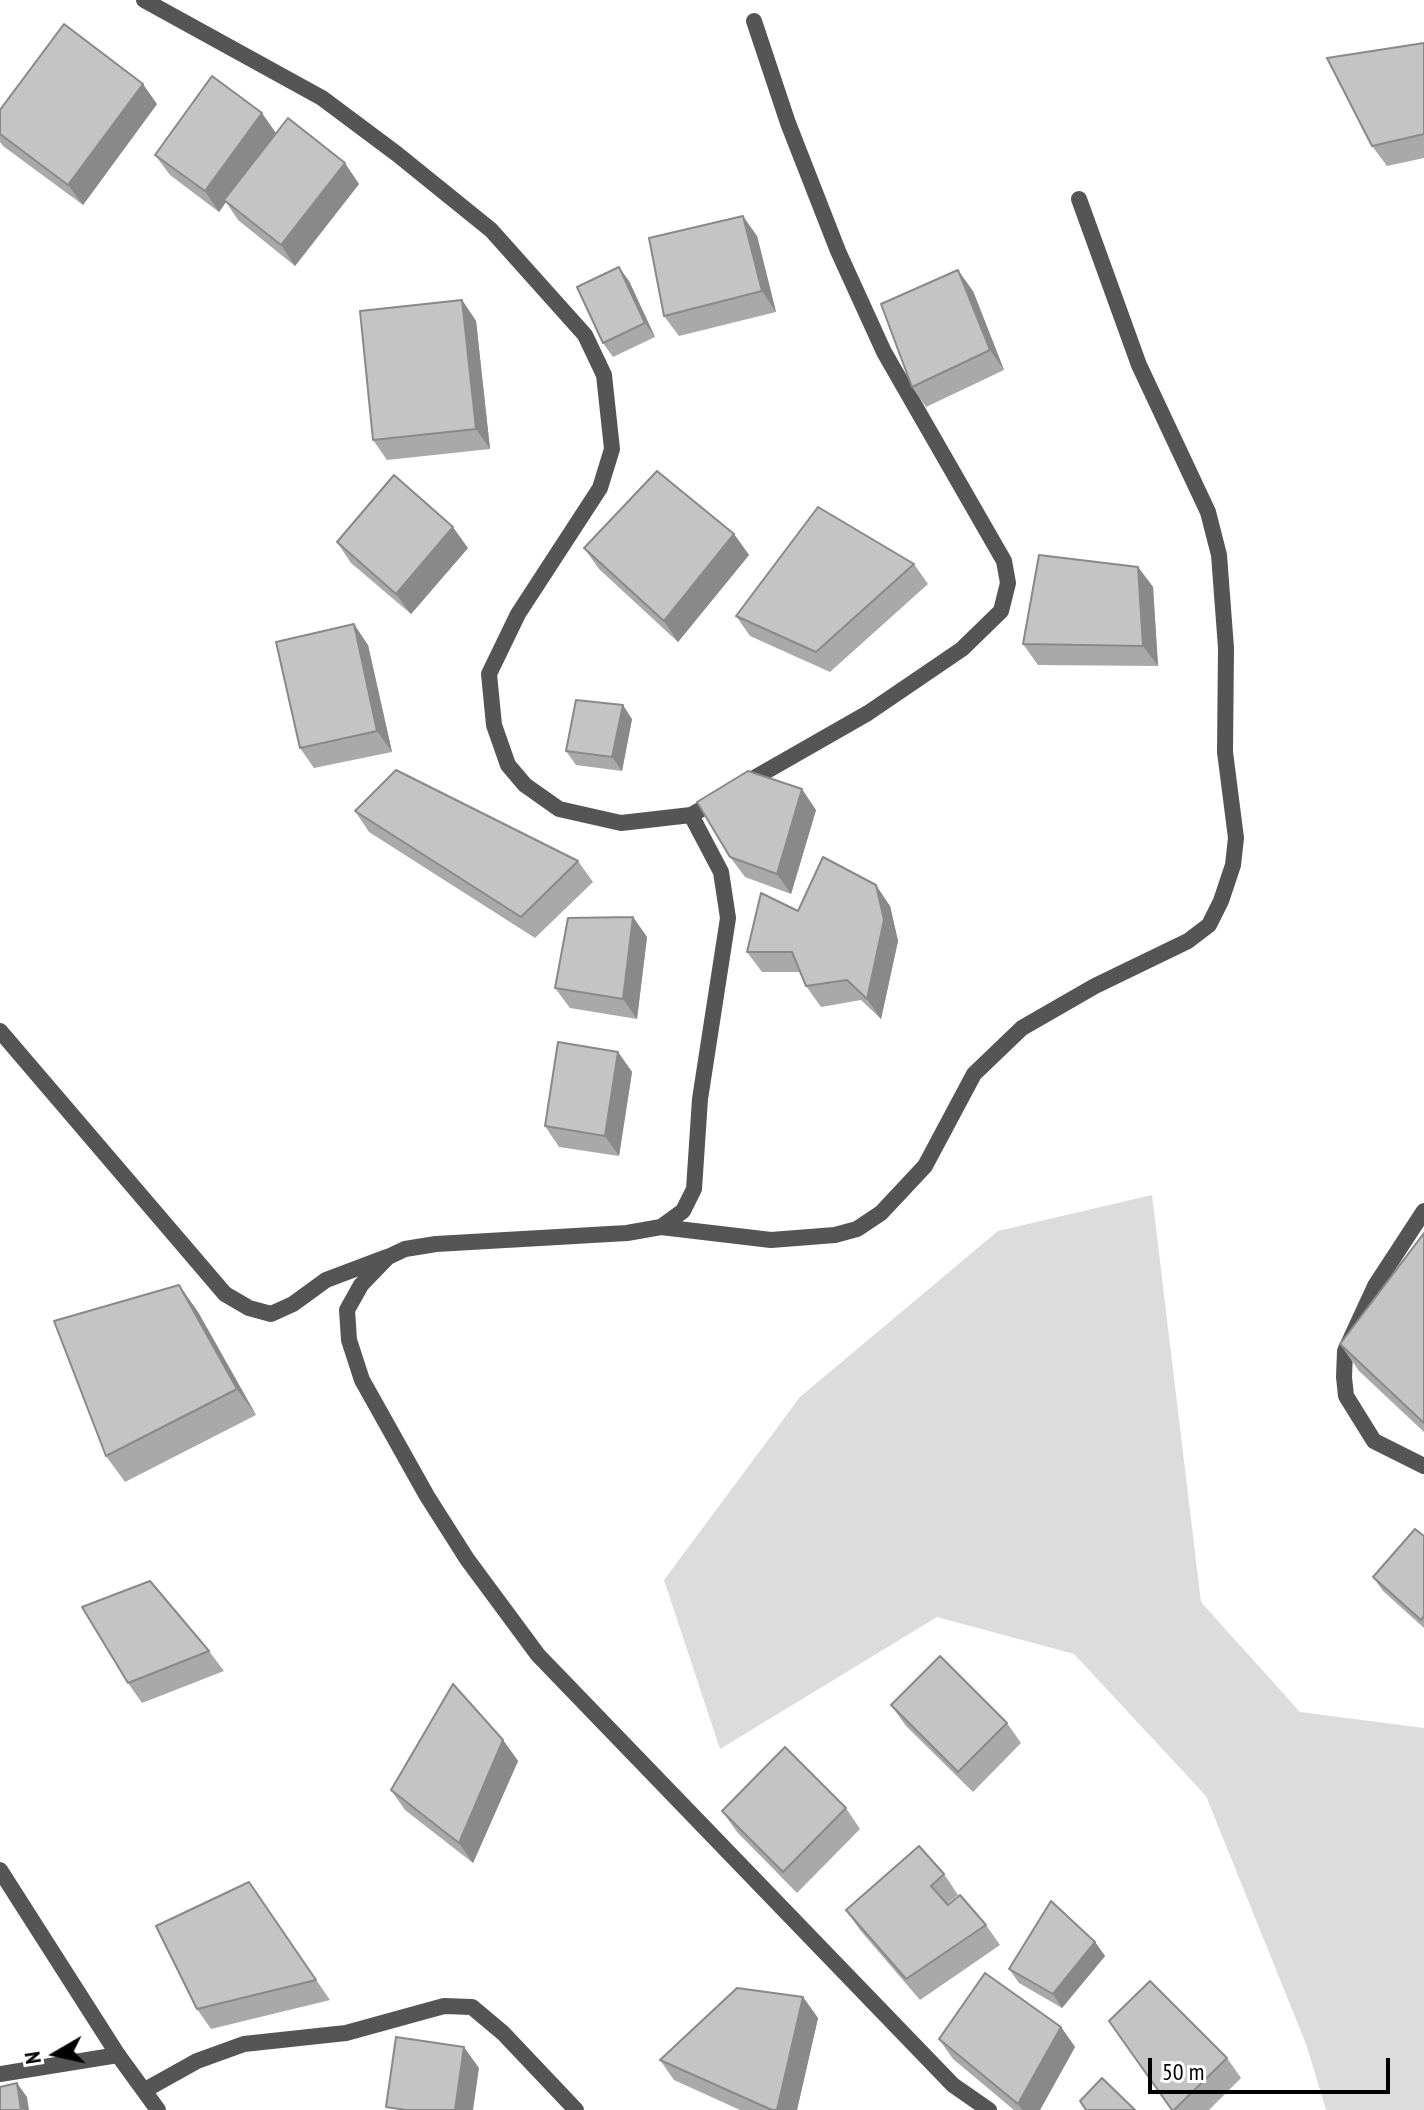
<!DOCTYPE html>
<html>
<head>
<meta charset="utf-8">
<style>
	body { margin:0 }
	#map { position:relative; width:1424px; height:2110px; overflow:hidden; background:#fff; font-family:"PT Sans Narrow",sans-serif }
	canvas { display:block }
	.north { position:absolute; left:16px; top:2014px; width:80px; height:80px; -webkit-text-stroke:6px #fff; paint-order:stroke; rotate:261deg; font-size:22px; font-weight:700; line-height:32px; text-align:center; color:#000 }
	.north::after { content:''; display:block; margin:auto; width:28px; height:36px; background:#000; clip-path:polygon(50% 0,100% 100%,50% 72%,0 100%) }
	.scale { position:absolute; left:1148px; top:2058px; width:242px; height:36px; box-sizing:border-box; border:4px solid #000; border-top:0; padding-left:10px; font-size:24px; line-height:28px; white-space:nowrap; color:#000; -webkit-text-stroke:6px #fff; paint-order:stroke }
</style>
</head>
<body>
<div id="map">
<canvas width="1424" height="2110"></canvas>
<div class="north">N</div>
<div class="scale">50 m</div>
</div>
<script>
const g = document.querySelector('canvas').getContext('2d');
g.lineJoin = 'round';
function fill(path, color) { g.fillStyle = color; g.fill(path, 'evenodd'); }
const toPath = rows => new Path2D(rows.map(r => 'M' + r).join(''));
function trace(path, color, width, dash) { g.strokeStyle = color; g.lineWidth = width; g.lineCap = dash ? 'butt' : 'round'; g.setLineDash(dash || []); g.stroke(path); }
fill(toPath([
	[1152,1195,1201,1602,1300,1712,1424,1728,1424,2110,1326,2110,1306,2044,1206,1796,1074,1654,937,1617,720,1749,664,1580,800,1397,998,1231]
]), '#dcdcdc');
trace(toPath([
	[144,0,322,98,397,154,491,230,585,335,604,375,612,449,600,488,518,614,489,674,494,725,508,765,525,785,559,809,621,823,691,815,718,800],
	[742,785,868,713,962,649,1001,611,1008,583,1004,561,884,352,838,251,788,123,754,21],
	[691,815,721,872,728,918,700,1099,694,1189,683,1211,661,1227,627,1233,436,1244,405,1249,388,1257,361,1285,347,1310,349,1340,362,1380,427,1496,467,1559,538,1655,953,2085,989,2110],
	[0,1031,225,1294,249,1308,271,1314,293,1304,326,1280,387,1257],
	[1424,1211,1375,1286,1345,1351,1344,1377,1346,1396,1374,1441,1424,1466],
	[661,1227,771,1240,835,1235,857,1229,881,1213,925,1166,974,1074,1022,1028,1095,986,1188,941,1209,925,1221,901,1233,865,1236,838,1225,752,1226,648,1219,555,1208,512,1139,365,1079,199],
	[0,2074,118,2055],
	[145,2090,197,2061,244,2044,346,2033,444,2006,472,2007,503,2033,576,2110]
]), '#555', 16);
trace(toPath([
	[0,1870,118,2055,158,2110]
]), '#555', 16);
fill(toPath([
	[1424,43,1424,158,1387,166,1372,146],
	[157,104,83,205,3,146,0,142,0,110],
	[276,133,359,184,295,266,238,220,226,202,219,212,170,175,155,155],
	[757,236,776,312,679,336,664,316],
	[629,281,655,337,613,357,603,343],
	[973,291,1004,370,926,407,912,387],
	[462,300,476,321,490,449,387,460,373,440],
	[734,534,749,555,678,642,599,569,584,548],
	[337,542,468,548,411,614,351,563],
	[914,564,928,584,830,672,750,636,736,616],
	[1138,567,1153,587,1158,666,1038,665,1023,644],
	[368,645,392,752,314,768,300,748],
	[632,719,622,771,576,765,566,751],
	[816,810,791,894,745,877,730,857],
	[355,811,578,861,593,882,535,938,369,832],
	[890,906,898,941,881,1019,861,1000,821,1007,806,986,801,972,762,972,747,952,798,911],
	[633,917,647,937,637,1019,570,1008,555,988],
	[618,1052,632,1072,619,1156,559,1147,545,1126],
	[1424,1233,1424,1432,1359,1371,1340,1344],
	[179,1285,198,1312,256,1415,125,1482,106,1456],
	[1424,1536,1424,1628,1383,1591,1373,1577],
	[209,1651,224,1671,142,1703,128,1683],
	[891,1705,1007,1723,1021,1743,973,1792,906,1726],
	[503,1740,518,1761,473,1863,405,1810,391,1790],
	[846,1808,860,1829,797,1893,737,1832,722,1811],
	[944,1874,958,1895,947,1904,986,1925,1000,1945,920,2000,860,1930,846,1910],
	[249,1882,330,2000,211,2029,197,2009],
	[1095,1942,1105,1956,1062,2008,1019,1983,1009,1969],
	[803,1997,818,2018,797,2110,740,2110,674,2080,660,2060],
	[1061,2027,1075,2047,1040,2110,1014,2110,953,2059,939,2039],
	[1227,2058,1241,2078,1209,2110,1172,2110]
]), '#a9a9a9');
fill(toPath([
	[143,84,157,104,83,205,68,185],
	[262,113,276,133,224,200,226,202,219,212,205,191],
	[345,163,359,184,295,266,281,245],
	[743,216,757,236,776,312,762,291],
	[619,267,629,281,655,337,645,323],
	[958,270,973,291,1004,370,990,350],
	[462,300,476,321,490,449,476,429],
	[453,527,468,548,411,614,396,594],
	[734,534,749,555,678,642,664,621],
	[1138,567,1153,587,1158,666,1143,646],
	[354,624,368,645,392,752,377,731],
	[623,705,632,719,622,771,612,757],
	[802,789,816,810,791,894,777,874],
	[876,885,890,906,898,941,881,1019,867,999],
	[633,917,647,937,637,1019,623,999],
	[618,1052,632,1072,619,1156,605,1136],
	[179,1285,198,1312,256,1415,237,1389],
	[503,1740,518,1761,473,1863,459,1843],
	[1095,1942,1105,1956,1062,2008,1053,1994],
	[803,1997,818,2018,797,2110,777,2110],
	[1061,2027,1075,2047,1040,2110,1022,2110,1018,2104],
	[464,2047,479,2068,473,2110,455,2110],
	[17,2083,27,2097,29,2110,21,2110]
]), '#898989');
const building = toPath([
	[64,24,143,84,68,185,0,134,0,110,64,24],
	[1424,43,1424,134,1372,146,1327,58,1424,43],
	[212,76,262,113,205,191,155,155,212,76],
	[288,118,345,163,281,245,224,200,288,118],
	[743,216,762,291,664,316,649,238,743,216],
	[619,267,645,323,603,343,577,287,619,267],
	[958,270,990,350,912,387,881,304,958,270],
	[462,300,476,429,373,440,360,311,462,300],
	[657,471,734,534,664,621,584,548,657,471],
	[394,475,453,527,396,594,337,542,394,475],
	[818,507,914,564,816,652,736,616,818,507],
	[1039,555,1138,567,1143,646,1023,644,1039,555],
	[354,624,377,731,300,748,276,642,354,624],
	[576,700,623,705,612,757,566,751,576,700],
	[396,770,578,861,521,917,355,811,396,770],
	[748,771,802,789,777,874,730,857,697,802,748,771],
	[823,857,876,885,884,920,867,999,847,980,806,986,792,952,747,952,761,893,798,911,823,857],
	[633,917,623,999,555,988,568,918,633,917],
	[558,1042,618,1052,605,1136,545,1126,558,1042],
	[1424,1233,1424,1423,1340,1344,1424,1233],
	[179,1285,237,1389,106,1456,54,1321,179,1285],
	[1415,1529,1424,1536,1424,1616,1421,1620,1373,1577,1415,1529],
	[150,1581,209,1651,128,1683,82,1607,150,1581],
	[940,1656,1007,1723,958,1772,891,1705,940,1656],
	[453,1684,503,1740,459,1843,391,1790,453,1684],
	[785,1747,846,1808,783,1872,722,1811,785,1747],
	[919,1846,944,1874,931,1886,948,1905,960,1895,986,1925,906,1979,846,1910,919,1846],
	[249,1882,316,1980,197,2009,156,1926,249,1882],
	[1051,1901,1095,1942,1053,1994,1009,1969,1051,1901],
	[985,1973,1061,2027,1018,2104,939,2039,985,1973],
	[1150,1981,1227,2058,1174,2110,1172,2110,1109,2021,1150,1981],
	[737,1988,803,1997,777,2110,772,2110,660,2060,737,1988],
	[396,2037,464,2047,455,2110,406,2110,386,2107,396,2037],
	[1102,2078,1135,2110,1086,2110,1080,2101,1102,2078],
	[17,2083,21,2110,0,2110,0,2087,17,2083]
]);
fill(building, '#c4c4c4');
trace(building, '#898989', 2);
</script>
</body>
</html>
